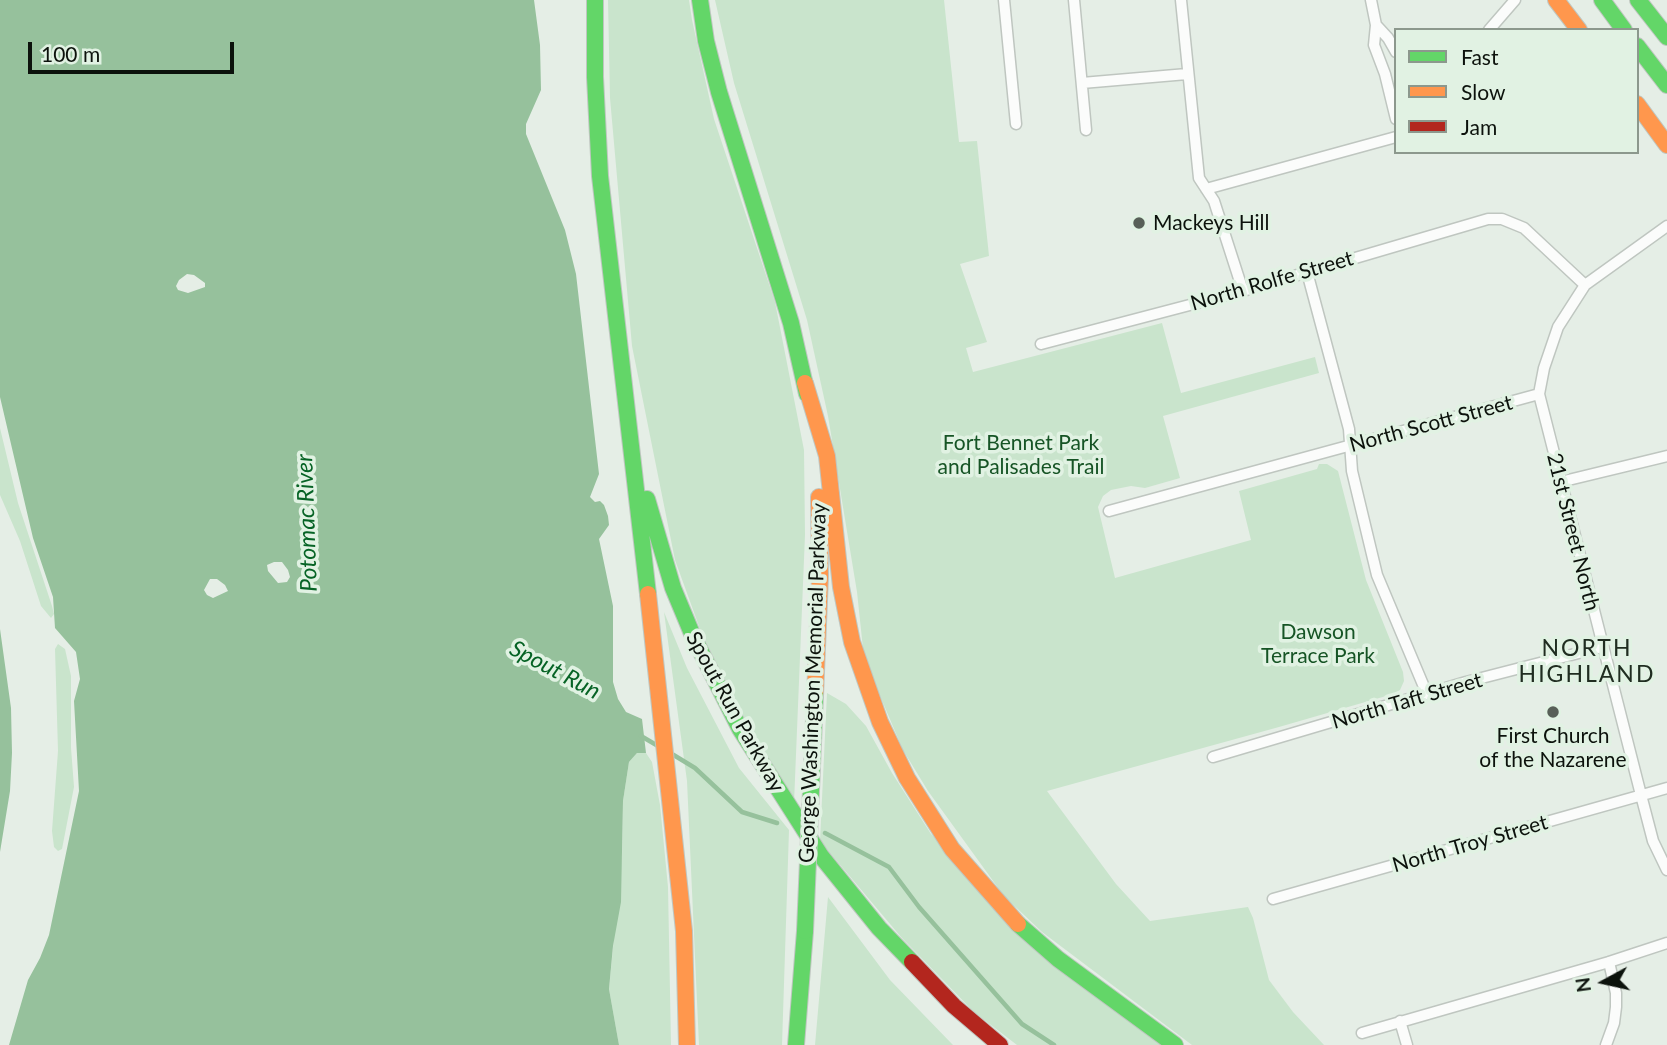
<!DOCTYPE html>
<html>
<head>
<meta charset="utf-8">
<style>
	body { margin:0 }
	#map { position:relative; width:1667px; height:1045px; overflow:hidden; background:#e5eee6; font-family:Lato,sans-serif }
	canvas { display:block }
	.legend { position:absolute; left:1394px; top:28px; width:245px; height:126px; box-sizing:border-box; background:#e1f2e3; border:2px solid #8c988d; margin:0; padding:9px 12px; list-style:none; font-size:21px; color:#0c120c }
	.legend li { display:flex; align-items:center; gap:14px; height:35px }
	.legend b { width:35px; border:2px solid #8c988d }
	.north { position:absolute; left:1569px; top:947px; width:70px; height:70px; -webkit-text-stroke:5px #e1f2e3; paint-order:stroke; rotate:262deg; font-size:19px; font-weight:700; line-height:28px; text-align:center; color:#0c120c }
	.north::after { content:''; display:block; margin:auto; width:24px; height:32px; background:#0c120c; clip-path:polygon(50% 0,100% 100%,50% 72%,0 100%) }
	.scale { position:absolute; left:28px; top:42px; width:206px; height:32px; box-sizing:border-box; border:4px solid #0c120c; border-top:0; padding-left:9px; font-size:21px; line-height:24px; white-space:nowrap; color:#0c120c; -webkit-text-stroke:5px #e1f2e3; paint-order:stroke }
</style>
</head>
<body>
<div id="map">
<canvas width="1667" height="1045"></canvas>
<ul class="legend">
<li><b style="height:9px;background:#63d668"></b>Fast</li>
<li><b style="height:9px;background:#ff974d"></b>Slow</li>
<li><b style="height:9px;background:#b3261e"></b>Jam</li>
</ul>
<div class="north">N</div>
<div class="scale">100 m</div>
</div>
<script>
const g = document.querySelector('canvas').getContext('2d');
g.lineJoin = 'round';
function fill(path, color) { g.fillStyle = color; g.fill(path, 'evenodd'); }
const toPath = rows => new Path2D(rows.map(r => 'M' + r).join(''));
function trace(path, color, width, dash) { g.strokeStyle = color; g.lineWidth = width; g.lineCap = dash ? 'butt' : 'round'; g.setLineDash(dash || []); g.stroke(path); }
function label(font, color, halo, rows, align = 'center') {
  g.font = font + ' Lato,sans-serif'; g.lineWidth = 7; g.setLineDash([]); g.textBaseline = 'middle'; g.strokeStyle = halo; g.fillStyle = color; for (const [text, x, y, turn = 0] of rows) {
    g.save(); g.translate(x, y); g.rotate((+turn || 0) * Math.PI / 180); g.textAlign = isNaN(turn) ? turn : align; if (halo) g.strokeText(text, 0, 0); g.fillText(text, 0, 0); g.restore();
  }
}
fill(toPath([
	[608,0,689,0,692,20,714,119,775,302,804,450,805,535,794,803,740,713,700,629,675,560,632,346,610,98],
	[715,0,944,0,959,142,977,141,989,256,960,264,987,342,966,348,973,372,1162,323,1181,393,1315,357,1319,373,1163,416,1180,478,1145,488,1131,486,1111,490,1103,496,1098,507,1115,578,1251,540,1239,491,1317,469,1319,464,1327,464,1338,471,1366,580,1403,672,1404,681,1400,690,1393,694,1279,727,1047,791,1116,884,1150,921,1248,907,1253,918,1269,980,1293,1012,1324,1045,1192,1045,1042,932,1004,896,928,791,903,750,864,658,857,592,828,416,807,320,734,83],
	[0,428,18,503,52,606,54,614,51,618,41,606,20,541,0,495],
	[664,612,687,668,739,768,789,830,782,1045,699,1045,687,781],
	[58,644,65,649,71,676,71,748,74,787,62,849,58,851,54,847,52,831,58,751,55,649],
	[827,693,846,704,866,726,892,773,931,834,1161,1045,1017,1045,974,1012,901,937,820,841],
	[637,753,646,753,652,762,660,805,668,887,671,1045,619,1045,609,989,622,855,623,801,629,762],
	[828,897,890,980,953,1045,815,1045]
]), '#c9e4cc');
fill(toPath([
	[0,0,534,0,540,45,541,90,526,124,526,134,565,230,576,274,599,474,590,497,595,502,600,501,604,505,608,516,609,525,599,539,613,606,613,682,618,699,626,712,642,719,646,753,637,753,629,762,623,801,621,902,613,946,609,989,619,1045,9,1045,28,980,40,958,49,935,79,791,74,701,80,679,76,652,55,628,53,597,33,538,0,397],
	[187,274,194,275,205,283,205,287,188,293,178,290,176,286,179,280],
	[274,562,282,562,288,570,290,577,287,582,278,583,268,571,267,565],
	[210,579,217,579,225,585,228,591,213,598,207,595,204,590],
	[0,629,11,708,12,753,10,791,0,852]
]), '#96c19c');
trace(toPath([
	[641,736,658,746],
	[672,754,695,768,742,812,777,823],
	[825,833,889,867,919,907,1022,1024,1054,1045]
]), '#96c19c', 4.5);
const street = toPath([
	[1004,0,1016,124],
	[1074,0,1086,130],
	[1181,0,1199,178,1214,201,1243,291],
	[1371,0,1376,25,1374,45,1385,74,1396,119],
	[1376,25,1388,38,1396,52],
	[1489,30,1515,0],
	[1082,83,1187,74],
	[1206,189,1396,137],
	[1667,226,1585,285,1558,327,1544,368,1539,394,1641,795,1653,841,1667,870],
	[1307,272,1349,429,1352,471,1377,575,1427,694],
	[1041,344,1243,291,1488,219,1502,219,1524,228,1585,285],
	[1560,482,1667,456],
	[1109,511,1539,394],
	[1213,757,1466,682,1602,647],
	[1273,899,1667,788],
	[1400,1021,1407,1045],
	[1362,1033,1609,962,1667,943],
	[1606,1045,1614,1023,1616,1007,1616,993,1609,962]
]);
const fast = toPath([
	[595,0,595,77,600,176,648,594],
	[700,0,706,41,719,92,791,323,807,394],
	[1602,0,1624,30],
	[1638,0,1667,37],
	[1637,46,1667,85],
	[647,499,673,588,693,636,740,729,821,856,879,928,912,962],
	[1018,924,1058,959,1175,1045],
	[796,1045,805,931]
]);
const slow = toPath([
	[1556,0,1579,30],
	[1637,104,1667,145],
	[805,383,827,456,841,587,852,642,880,722,907,778,952,849,1018,924],
	[648,594,684,931,687,1045],
	[815,696,820,576,819,497]
]);
const jam = toPath([
	[912,962,954,1006,1000,1045]
]);
trace(street, '#bfc6c0', 13);
trace(fast, '#bfc6c0', 18);
trace(slow, '#bfc6c0', 18);
trace(jam, '#bfc6c0', 18);
trace(street, '#fbfcfb', 10);
trace(fast, '#63d668', 16);
trace(slow, '#ff974d', 16);
trace(jam, '#b3261e', 16);
const fastBridge = toPath([
	[805,931,815,696]
]);
trace(fastBridge, '#bfc6c0', 18, []);
trace(fastBridge, '#63d668', 16);
for (const [x, y, r, color] of [
	[1139,223,7,"#585f58"],
	[1553,712,7,"#585f58"]
]) { const dot = new Path2D(); dot.arc(x, y, r, 0, 2 * Math.PI); g.fillStyle = color; g.fill(dot); trace(dot, '#e1f2e3', 2.5); }
label('21px', '#0c120c', '#e1f2e3', [
	["Mackeys Hill",1153,223],
	["First Church",1553,736,"center"],
	["of the Nazarene",1553,760,"center"]
], 'left');
label('21px', '#0c120c', '#e1f2e3', [
	["North Rolfe Street",1272,281,-16],
	["North Scott Street",1431,424,-15],
	["21st Street North",1573,532,76],
	["George Washington Memorial Parkway",813,683,-88],
	["North Taft Street",1407,701,-16],
	["Spout Run Parkway",735,712,61],
	["North Troy Street",1470,844,-16]
]);
label('21px', '#165425', '#e1f2e3', [
	["Fort Bennet Park",1021,443],
	["and Palisades Trail",1021,467],
	["Dawson",1318,632],
	["Terrace Park",1318,656]
]);
label('italic 23px', '#066325', '#e1f2e3', [
	["Potomac River",307,523,-92],
	["Spout Run",555,670,28]
]);
g.letterSpacing = '2px';
label('23px', '#202d21', '#e1f2e3', [
	["NORTH",1587,649],
	["HIGHLAND",1587,675]
]);
g.letterSpacing = '0px';
</script>
</body>
</html>
